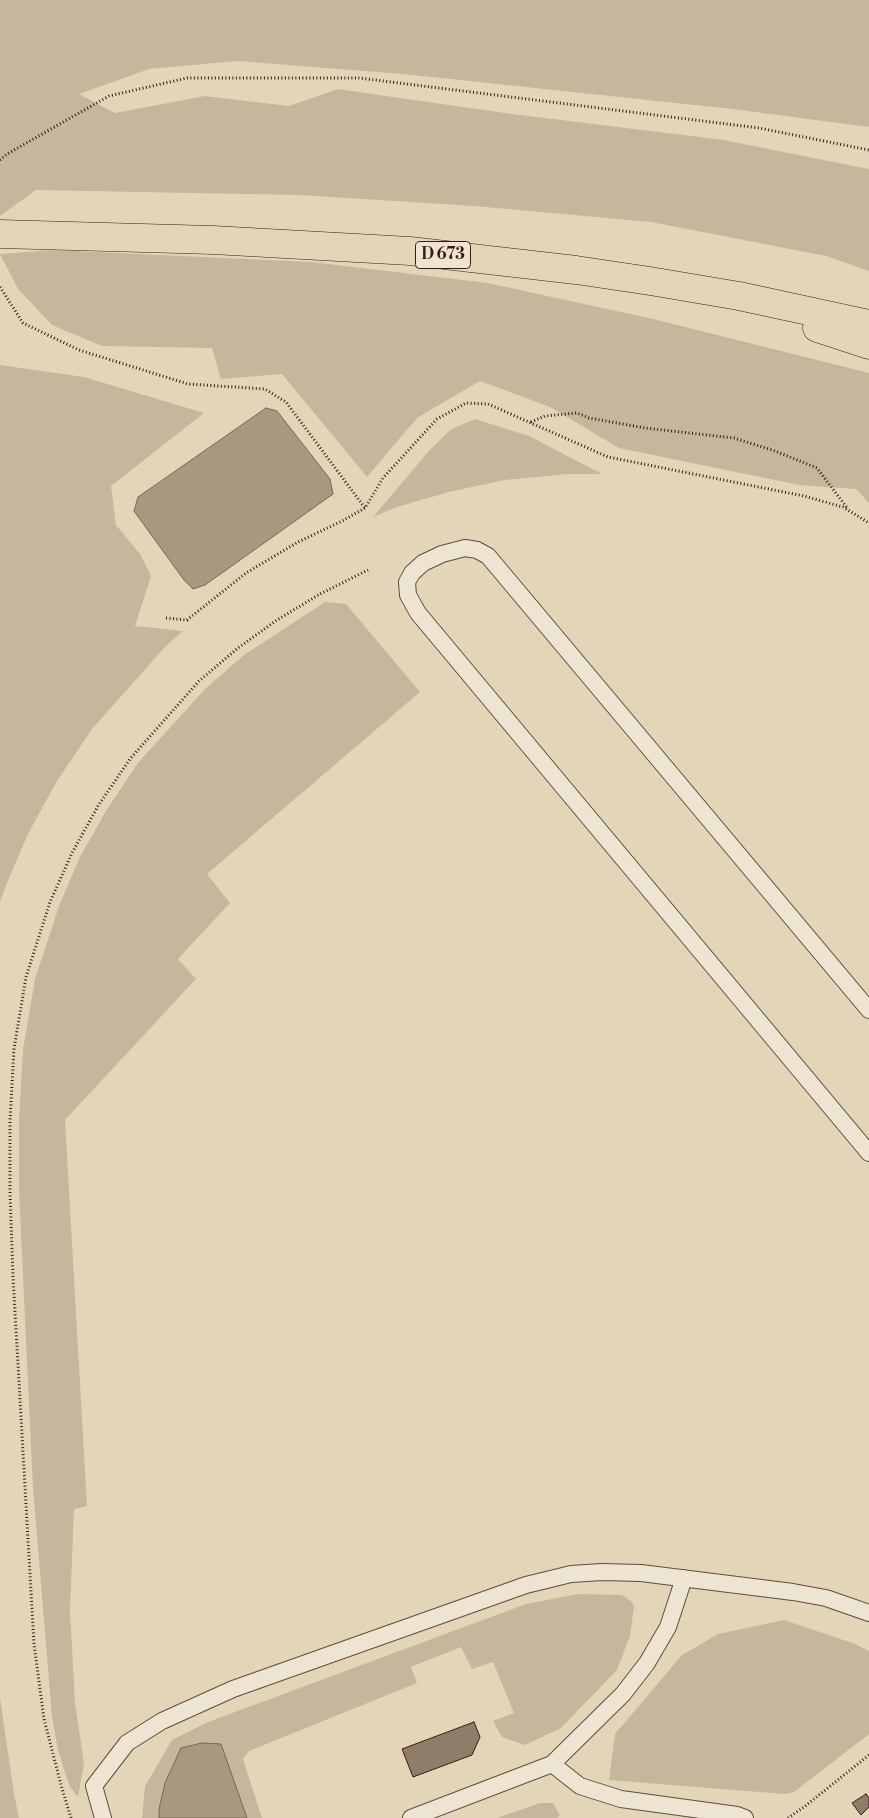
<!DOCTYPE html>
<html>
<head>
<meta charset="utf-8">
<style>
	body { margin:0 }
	canvas { display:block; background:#e3d6b8 }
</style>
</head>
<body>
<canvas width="869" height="1818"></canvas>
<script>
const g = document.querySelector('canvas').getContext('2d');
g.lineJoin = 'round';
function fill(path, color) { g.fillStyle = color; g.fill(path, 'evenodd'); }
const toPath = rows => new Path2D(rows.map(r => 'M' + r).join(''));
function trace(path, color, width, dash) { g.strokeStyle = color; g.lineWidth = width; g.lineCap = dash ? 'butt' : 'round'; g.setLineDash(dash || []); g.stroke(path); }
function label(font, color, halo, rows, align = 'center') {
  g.font = font + ' "Libre Bodoni",serif'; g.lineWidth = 4.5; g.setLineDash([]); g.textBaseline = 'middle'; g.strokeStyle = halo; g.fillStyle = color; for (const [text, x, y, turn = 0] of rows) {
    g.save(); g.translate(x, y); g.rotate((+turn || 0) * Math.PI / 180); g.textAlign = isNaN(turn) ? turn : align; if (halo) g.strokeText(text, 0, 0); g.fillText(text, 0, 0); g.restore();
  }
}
fill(toPath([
	[0,0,869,0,869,127,732,109,403,74,237,61,149,69,79,94,115,113,205,96,289,106,338,89,512,114,724,140,869,169,869,271,826,256,651,222,474,206,299,195,36,190,0,216],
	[52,250,311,262,488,283,653,319,869,373,869,503,856,489,799,485,619,448,550,407,480,381,417,418,367,477,282,374,221,379,212,348,102,346,52,325,18,289,0,254],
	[0,365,84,377,204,413,111,486,116,525,140,554,151,576,135,626,183,631,166,646,92,729,57,781,29,832,6,885,0,902],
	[475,419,529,436,602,474,568,474,505,480,449,492,397,507,373,517,428,452,450,430],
	[325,602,346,604,420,692,207,874,230,903,178,959,196,979,65,1120,87,1506,74,1509,70,1610,75,1703,84,1763,78,1797,70,1787,66,1776,58,1750,52,1717,33,1488,19,1192,19,1121,23,1050,35,979,59,906,80,857,106,811,137,764,206,688,244,655],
	[578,1594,622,1595,631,1601,634,1606,630,1636,617,1670,561,1728,525,1745,502,1737,493,1721,514,1713,493,1662,472,1669,461,1647,411,1667,417,1683,249,1751,243,1759,262,1818,142,1818,145,1786,172,1740,208,1722,526,1604],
	[784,1620,855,1644,869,1651,869,1734,794,1792,784,1794,609,1780,615,1734,682,1655,718,1634],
	[0,1698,14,1794,19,1818,0,1818],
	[540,1803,553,1803,560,1815,557,1818,497,1818]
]), '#c6b79c');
const water = toPath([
	[266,408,277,411,330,479,333,494,205,585,193,589,184,580,134,511,138,497,266,408],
	[202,1743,221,1744,247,1818,159,1818,159,1809,165,1783,181,1748,202,1743]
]);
fill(water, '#a99780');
trace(water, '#7b6655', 1);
const building = toPath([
	[474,1722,480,1737,472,1755,413,1777,402,1749,474,1722],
	[866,1794,869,1798,869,1807,861,1815,852,1803,866,1794]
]);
fill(building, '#907d69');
trace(building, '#371d14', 1);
const service = toPath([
	[869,1010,488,556,477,550,465,548,442,554,423,563,412,573,407,582,408,595,418,613,869,1153],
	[552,1764,623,1694,647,1663,668,1627,684,1578],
	[103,1818,94,1786,127,1743,162,1721,233,1689,526,1585,571,1574,602,1572,641,1573,793,1592,826,1598,869,1613],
	[411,1818,552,1764,580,1786,621,1799,737,1815,745,1818]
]);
const primary = toPath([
	[0,234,213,240,410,251,576,270,650,281,739,296,869,324],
	[817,328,869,345]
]);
trace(service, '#624b3d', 18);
trace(primary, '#371d14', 29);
trace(toPath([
	[0,160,7,154,109,96,187,78,359,78,759,128,869,150],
	[0,287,23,323,79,350,188,384,265,389,286,402,365,508],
	[531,422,545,416,577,413,589,418,645,428,734,438,775,451,817,468,848,509],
	[166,618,187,620,246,573,298,542,344,520,365,508,383,478,437,419,466,403,488,404,608,457,804,496,843,507,869,523],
	[71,1818,61,1785,44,1719,34,1644,13,1277,10,1192,10,1121,14,1049,26,977,50,902,72,853,98,806,130,759,199,681,238,648,277,620,320,594,368,570],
	[788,1818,804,1807,869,1755]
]), '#371d14', 3, [1, 2.5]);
trace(service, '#ede4d1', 16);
trace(primary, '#e3d6b8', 28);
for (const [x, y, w] of [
	[443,255,55]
]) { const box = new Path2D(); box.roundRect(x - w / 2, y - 13.5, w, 27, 4); g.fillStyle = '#ede4d1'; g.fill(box); trace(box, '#371d14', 1); }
label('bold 16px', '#371d14', null, [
	["D 673",443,255]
]);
</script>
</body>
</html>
